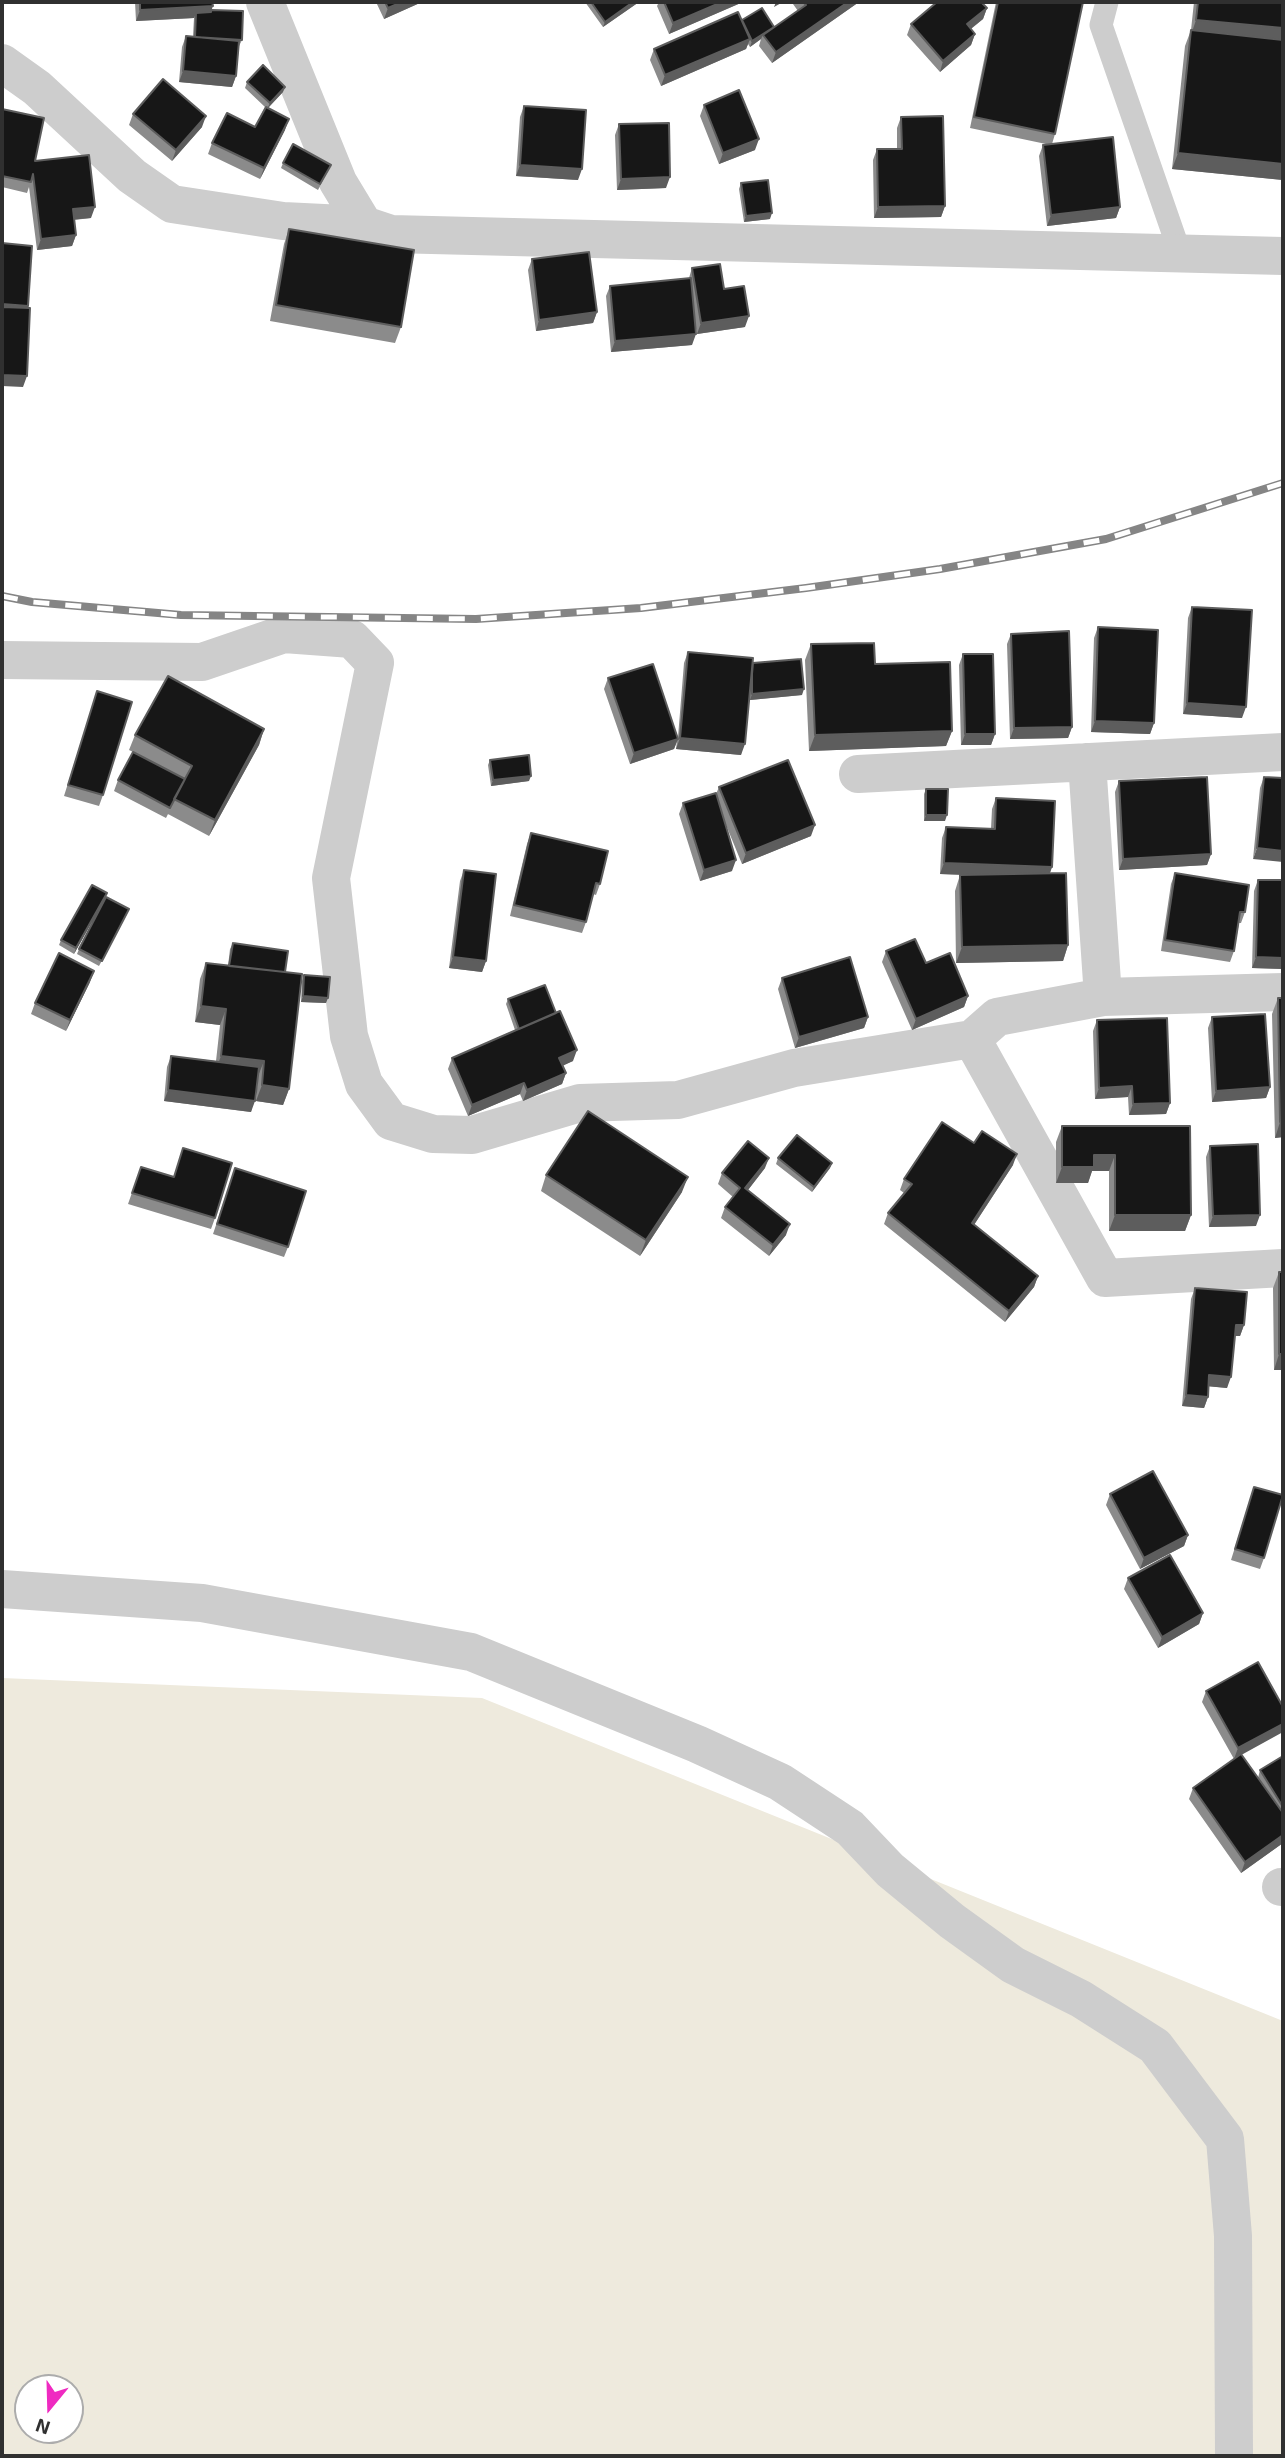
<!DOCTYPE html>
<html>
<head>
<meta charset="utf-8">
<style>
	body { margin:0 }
	#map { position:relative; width:1285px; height:2458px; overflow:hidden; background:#fff; font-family:"Exo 2",sans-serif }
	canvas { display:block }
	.frame { position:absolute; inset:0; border:4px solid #303030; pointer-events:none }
	.north { position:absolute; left:14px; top:2374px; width:70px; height:70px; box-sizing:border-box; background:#fff; border:2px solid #acacac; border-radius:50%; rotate:199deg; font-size:19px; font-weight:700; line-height:28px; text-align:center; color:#303030 }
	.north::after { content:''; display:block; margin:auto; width:24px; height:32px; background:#ef2ac1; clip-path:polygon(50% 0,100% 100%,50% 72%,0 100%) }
</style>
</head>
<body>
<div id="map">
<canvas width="1285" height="2458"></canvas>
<div class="frame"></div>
<div class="north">N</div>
</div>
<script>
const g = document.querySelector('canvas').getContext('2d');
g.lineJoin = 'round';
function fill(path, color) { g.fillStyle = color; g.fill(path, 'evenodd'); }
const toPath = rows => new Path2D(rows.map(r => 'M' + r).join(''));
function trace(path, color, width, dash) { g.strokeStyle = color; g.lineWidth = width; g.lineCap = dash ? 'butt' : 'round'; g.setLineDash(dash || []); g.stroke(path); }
fill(toPath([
	[2,1678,482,1698,1283,2021,1283,2456,2,2456],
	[28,2388,70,2388,70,2430,28,2430]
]), '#eeeadd');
trace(toPath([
	[1107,2,1101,25,1180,253]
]), '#cdcdcd', 23);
trace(toPath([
	[265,2,338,182,364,225,391,234,1283,256],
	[2,63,37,88,132,176,172,204,283,221,364,225],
	[2,660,202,662,284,634,352,639,375,663,331,878,349,1036,364,1084,391,1121,433,1134,472,1135,580,1103,678,1100,794,1068,972,1039],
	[1087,762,1103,997],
	[858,774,1283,752],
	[1283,992,1103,997,997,1017,972,1039,1105,1278,1283,1268],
	[2,1589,202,1603,471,1652,697,1744,780,1782,850,1828,890,1870,952,1921,1013,1965,1081,1999,1155,2046,1225,2139,1233,2236,1234,2456],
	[1281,1887,1283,1887]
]), '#cdcdcd', 38);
const rail = toPath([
	[2,596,32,602,181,615,476,619,641,608,806,588,940,569,1106,539,1283,483]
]);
trace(rail, '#858585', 8);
trace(rail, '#fff', 5, [16]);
fill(toPath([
	[135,2,212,2,211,10,242,40,239,46,236,76,232,87,179,82,182,47,186,36,193,36,194,18,136,21],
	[376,2,422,2,384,19],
	[585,2,639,2,603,27],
	[659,2,743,2,669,34,657,6],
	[793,2,859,2,772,63,759,46,761,39,750,47,748,44,746,49,661,86,650,60,654,49,742,20,774,27,798,11,793,4],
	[996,2,1083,2,1055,134,1052,144,1120,207,1116,218,1047,226,1039,156,1043,145,1046,144,970,128],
	[1194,2,1283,2,1283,180,1172,169,1185,46,1191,30],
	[987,8,983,19,971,29,975,34,971,45,940,72,907,35,911,24],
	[247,82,283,92,268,108,285,130,260,179,208,154,212,143,255,127,265,107,245,88],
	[704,105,755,150,719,164,700,116],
	[524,106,578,180,516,176,520,117],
	[2,109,35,161,91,218,74,220,76,235,72,246,37,250,29,187,27,193,2,187],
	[133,114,202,127,172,161,129,125],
	[901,117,945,206,941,217,874,218,873,160,877,149,897,149,897,128],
	[619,124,666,188,617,190,615,135],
	[283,163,331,165,318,190,281,168],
	[741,183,770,219,744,222,739,189],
	[289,229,401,327,395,343,270,321,284,244],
	[532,259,597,312,593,323,536,331,528,270],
	[692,268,724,289,745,327,697,334,694,317,692,345,611,352,606,296,610,286,689,278],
	[1192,607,1242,718,1183,714,1188,618],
	[1098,627,1154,723,1150,734,1091,732,1094,638],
	[1011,634,1072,727,1068,738,1010,739,1007,644],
	[811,644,875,664,952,731,946,746,809,751,805,660],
	[688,652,753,663,802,695,750,700,750,691,741,755,676,749,677,741,674,749,630,764,604,689,608,678,678,737,684,663],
	[963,654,995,734,991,745,961,745,959,665],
	[97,691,103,795,99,806,64,796],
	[264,729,259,745,209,836,168,814,169,812,166,818,114,791,118,780,133,752,129,750,135,735],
	[490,760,529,781,491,786,488,765],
	[1264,777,1283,778,1253,859,1260,788],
	[1119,781,1211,854,1207,865,1119,870,1115,792],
	[719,787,811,836,742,864,726,825,732,871,700,881,679,814,683,803,716,794],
	[926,789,945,821,924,821,924,794],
	[996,798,1052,867,1050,873,1068,945,1063,961,956,963,955,891,960,875,968,875,940,874,942,838,946,827,991,829,992,809],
	[531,833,600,884,596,895,593,894,586,922,582,933,510,916,527,844],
	[464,870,486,961,482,972,449,968,460,881],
	[1175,873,1245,912,1241,923,1239,923,1234,951,1230,962,1161,951,1171,884],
	[1258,880,1283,880,1283,969,1252,968,1254,891],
	[107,893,105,898,74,954,59,945,61,940],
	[127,914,99,966,77,954,79,949],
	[233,943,285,972,289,1089,283,1105,256,1101,258,1076,251,1112,164,1101,167,1067,171,1056,216,1061,220,1025,195,1022,200,979,206,963,228,966,230,949],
	[886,951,926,963,968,996,964,1007,912,1030,882,962],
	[304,975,326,1003,301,1002,302,981],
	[782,978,868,1017,864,1028,795,1048,778,989],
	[90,982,66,1031,31,1014,35,1003],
	[1278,998,1283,998,1283,1137,1275,1138,1272,1014],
	[508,999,573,1061,563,1065,566,1073,562,1084,523,1101,520,1094,468,1116,448,1069,452,1058,515,1030,506,1004],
	[1212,1017,1270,1087,1266,1098,1212,1102,1208,1028],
	[1097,1020,1170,1103,1166,1114,1129,1115,1128,1097,1095,1099,1093,1031],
	[1062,1126,1190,1126,1191,1215,1185,1231,1109,1231,1109,1171,1092,1171,1088,1183,1056,1183,1056,1142],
	[974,1143,1013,1165,974,1225,1038,1276,1034,1287,1005,1322,884,1224,888,1213,904,1193,900,1190,904,1179],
	[1210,1146,1256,1226,1209,1227,1206,1157],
	[778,1158,832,1163,830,1168,812,1192,776,1164],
	[141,1167,174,1177,215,1218,211,1229,128,1204],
	[235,1168,288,1247,284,1257,213,1234],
	[765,1168,748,1190,786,1235,769,1256,721,1218,725,1207,733,1197,718,1184,722,1173],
	[546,1175,682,1192,640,1256,541,1191],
	[1279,1272,1283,1272,1283,1370,1274,1370,1273,1288],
	[1195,1288,1244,1325,1240,1336,1235,1336,1227,1388,1208,1386,1208,1397,1204,1408,1182,1406,1191,1299],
	[1254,1487,1264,1558,1260,1569,1231,1560],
	[1283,1489,1283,1580,1281,1580],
	[1110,1494,1188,1535,1184,1546,1140,1569,1106,1505],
	[1128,1578,1203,1613,1199,1624,1158,1648,1124,1589],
	[1206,1691,1241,1755,1258,1778,1260,1770,1283,1756,1283,1843,1241,1873,1189,1799,1193,1788,1234,1759,1202,1702]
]), '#8b8b8b');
fill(toPath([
	[402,2,422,2,384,19,388,8],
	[633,2,639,2,603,27,605,22],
	[722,2,743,2,669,34,673,23],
	[776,2,783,2,774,7],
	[848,2,859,2,772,63,776,52],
	[213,6,209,17,196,13,194,18,136,21,140,10],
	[987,8,983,19,963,35,967,24],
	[1196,20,1283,28,1283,44,1191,35],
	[774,27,763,35,761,39,750,47,752,41],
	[975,34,971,45,940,72,943,61],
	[750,39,746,49,661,86,665,75],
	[183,71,236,76,232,87,179,82],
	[285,87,283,92,267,109,270,103],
	[206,116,202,127,172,161,176,150],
	[289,119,285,130,260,179,264,168],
	[759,139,755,150,719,164,723,153],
	[1178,153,1283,164,1283,180,1172,169],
	[520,165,582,169,578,180,516,176],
	[670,177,666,188,617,190,621,179],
	[945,206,941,217,874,218,878,207],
	[95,207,91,218,69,220,73,209],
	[1120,207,1116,218,1047,226,1051,215],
	[772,213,770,219,744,222,746,216],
	[76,235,72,246,37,250,41,239],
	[2,304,28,306,24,317,2,315],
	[597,312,593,323,536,331,539,320],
	[749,316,745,327,697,334,701,323],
	[696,334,692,345,611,352,615,341],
	[2,375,27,376,23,387,2,386],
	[804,689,802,695,750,700,752,694],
	[1187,703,1246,707,1242,718,1183,714],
	[1095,721,1154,723,1150,734,1091,732],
	[1072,727,1068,738,1010,739,1014,728],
	[264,729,259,745,209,836,215,820],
	[952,731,946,746,809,751,815,735],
	[965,734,995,734,991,745,961,745],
	[680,738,745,744,741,755,676,749],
	[678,739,674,749,630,764,634,753],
	[531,776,529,781,491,786,493,780],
	[926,815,947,815,945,821,924,821],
	[815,825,811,836,742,864,746,853],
	[1257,848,1283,851,1283,862,1253,859],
	[1211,854,1207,865,1119,870,1123,859],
	[736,860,732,871,700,881,704,870],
	[944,863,1052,867,1048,878,940,874],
	[107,893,105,898,74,954,76,948],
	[1068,945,1063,961,956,963,962,947],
	[453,957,486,961,482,972,449,968],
	[1256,957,1283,958,1283,969,1252,968],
	[94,971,90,982,66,1031,70,1020],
	[303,996,328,998,326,1003,301,1002],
	[968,996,964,1007,912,1030,916,1019],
	[201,1006,226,1009,220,1025,195,1022],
	[868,1017,864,1028,795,1048,799,1037],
	[577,1050,573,1061,556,1069,559,1058],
	[221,1056,264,1061,258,1076,215,1072],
	[566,1073,562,1084,523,1101,527,1090],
	[524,1083,520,1094,468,1116,472,1105],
	[262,1085,289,1089,283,1105,256,1101],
	[1132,1086,1128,1097,1095,1099,1099,1088],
	[1270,1087,1266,1098,1212,1102,1216,1091],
	[168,1090,255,1101,251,1112,164,1101],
	[1170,1103,1166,1114,1129,1115,1133,1104],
	[1280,1122,1283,1122,1283,1137,1275,1138],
	[1017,1154,1013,1165,968,1234,972,1223],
	[1094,1155,1115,1155,1109,1171,1092,1171,1088,1183,1056,1183,1062,1167],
	[769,1158,765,1168,741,1199,745,1188],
	[832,1163,830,1168,812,1192,814,1187],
	[688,1177,682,1192,640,1256,646,1240],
	[1115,1215,1191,1215,1185,1231,1109,1231],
	[1260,1215,1256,1226,1209,1227,1213,1216],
	[790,1224,786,1235,769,1256,773,1245],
	[1038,1276,1034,1287,1005,1322,1009,1311],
	[1236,1325,1244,1325,1240,1336,1232,1336],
	[1279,1354,1283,1354,1283,1370,1274,1370],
	[1209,1375,1231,1377,1227,1388,1205,1386],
	[1186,1395,1208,1397,1204,1408,1182,1406],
	[1188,1535,1184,1546,1140,1569,1144,1558],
	[1203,1613,1199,1624,1158,1648,1162,1637],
	[1283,1724,1283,1732,1234,1759,1238,1748],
	[1283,1835,1283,1843,1241,1873,1245,1862]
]), '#5d5d5d');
const building = toPath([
	[140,2,212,2,213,6,140,10,140,2],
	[385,2,402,2,388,8,385,2],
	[591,2,633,2,605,22,591,2],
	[664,2,722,2,673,23,664,2],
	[803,2,848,2,776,52,763,35,806,5,803,2],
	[937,2,981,2,987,8,967,24,975,34,943,61,911,24,937,2],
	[998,2,1083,2,1055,134,974,117,998,2],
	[1198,2,1283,2,1283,28,1196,20,1198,2],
	[762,8,774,27,752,41,742,20,762,8],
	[211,10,243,11,242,40,195,37,196,13,211,12,211,10],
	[738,12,750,39,665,75,654,49,738,12],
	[1191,30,1283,40,1283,164,1178,153,1191,30],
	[186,36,239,41,236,76,183,71,186,36],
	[263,65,285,87,270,103,247,82,263,65],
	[163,79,206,116,176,150,133,114,163,79],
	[739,90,759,139,723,153,704,105,739,90],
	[524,106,586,110,582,169,520,165,524,106],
	[266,107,289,119,264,168,212,143,227,113,255,127,266,107],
	[2,109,44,118,35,161,89,155,95,207,73,209,76,235,41,239,33,174,31,182,2,176,2,109],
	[943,116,945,206,878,207,877,149,902,149,901,117,943,116],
	[669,123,670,177,621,179,619,124,669,123],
	[1113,137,1120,207,1051,215,1043,145,1113,137],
	[293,144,331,165,320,184,283,163,293,144],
	[768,180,772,213,746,216,741,183,768,180],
	[289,229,414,250,401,327,276,305,289,229],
	[2,243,32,246,28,306,2,304,2,243],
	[589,252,597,312,539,320,532,259,589,252],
	[720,264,724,289,744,286,749,316,701,323,692,268,720,264],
	[691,278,696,334,615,341,610,286,691,278],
	[2,307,30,308,27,376,2,375,2,307],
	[1192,607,1252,610,1246,707,1187,703,1192,607],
	[1098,627,1158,630,1154,723,1095,721,1098,627],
	[1069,631,1072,727,1014,728,1011,634,1069,631],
	[874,643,875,664,950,662,952,731,815,735,811,644,874,643],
	[688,652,753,658,745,744,680,738,688,652],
	[963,654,993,654,995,734,965,734,963,654],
	[801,659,804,689,752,694,752,674,753,663,801,659],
	[653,664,678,739,634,753,608,678,653,664],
	[168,676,264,729,215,820,174,799,192,766,135,735,168,676],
	[97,691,132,702,103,795,68,785,97,691],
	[133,752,185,779,170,808,118,780,133,752],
	[529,755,531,776,493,780,490,760,529,755],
	[788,760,815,825,746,853,719,787,788,760],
	[1207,777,1211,854,1123,859,1119,781,1207,777],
	[1264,777,1283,778,1283,851,1257,848,1264,777],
	[926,789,948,789,947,815,926,815,926,789],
	[716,793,736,860,704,870,683,803,716,793],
	[996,798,1055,801,1052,867,944,863,946,827,995,829,996,798],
	[531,833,608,851,600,884,596,883,586,922,514,905,531,833],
	[464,870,496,874,486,961,453,957,464,870],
	[1066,873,1068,945,962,947,960,875,1066,873],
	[1175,873,1249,885,1245,912,1240,912,1234,951,1165,940,1175,873],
	[1258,880,1283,880,1283,958,1256,957,1258,880],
	[92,885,107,893,76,948,61,940,92,885],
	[106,897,129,909,102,961,79,949,106,897],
	[915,939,926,963,950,953,968,996,916,1019,886,951,915,939],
	[233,943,288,951,285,972,229,966,233,943],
	[59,953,94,971,70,1020,35,1003,59,953],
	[850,957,868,1017,799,1037,782,978,850,957],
	[206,963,302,974,289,1089,262,1085,264,1061,221,1056,226,1009,201,1006,206,963],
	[304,975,330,977,328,998,303,996,304,975],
	[545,985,556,1013,519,1029,508,999,545,985],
	[1278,998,1283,998,1283,1122,1280,1122,1278,998],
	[560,1011,577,1050,559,1058,566,1073,527,1090,524,1083,472,1105,452,1058,560,1011],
	[1265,1014,1270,1087,1216,1091,1212,1017,1265,1014],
	[1167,1018,1170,1103,1133,1104,1132,1086,1099,1088,1097,1020,1167,1018],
	[171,1056,259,1067,255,1101,168,1090,171,1056],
	[588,1111,688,1177,646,1240,546,1175,588,1111],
	[942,1122,974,1143,982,1131,1017,1154,972,1223,1038,1276,1009,1311,888,1213,912,1184,904,1179,942,1122],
	[1062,1126,1190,1126,1191,1215,1115,1215,1115,1155,1094,1155,1094,1167,1062,1167,1062,1126],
	[797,1135,832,1163,814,1187,778,1158,797,1135],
	[748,1141,769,1158,745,1188,790,1224,773,1245,725,1207,740,1188,722,1173,748,1141],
	[1258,1144,1260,1215,1213,1216,1210,1146,1258,1144],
	[183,1148,232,1163,215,1218,132,1193,141,1167,174,1177,183,1148],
	[235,1168,306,1191,288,1247,217,1224,235,1168],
	[1279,1272,1283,1272,1283,1354,1279,1354,1279,1272],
	[1195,1288,1247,1292,1244,1325,1236,1325,1231,1377,1209,1375,1208,1397,1186,1395,1195,1288],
	[1153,1471,1188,1535,1144,1558,1110,1494,1153,1471],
	[1254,1487,1283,1495,1264,1558,1235,1549,1254,1487],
	[1170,1555,1203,1613,1162,1637,1128,1578,1170,1555],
	[1258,1662,1283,1707,1283,1724,1238,1748,1206,1691,1258,1662],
	[1241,1754,1283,1813,1283,1835,1245,1862,1193,1788,1241,1754],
	[1283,1756,1283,1807,1260,1770,1283,1756]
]);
fill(building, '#171717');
trace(building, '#5d5d5d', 2);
</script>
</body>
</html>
